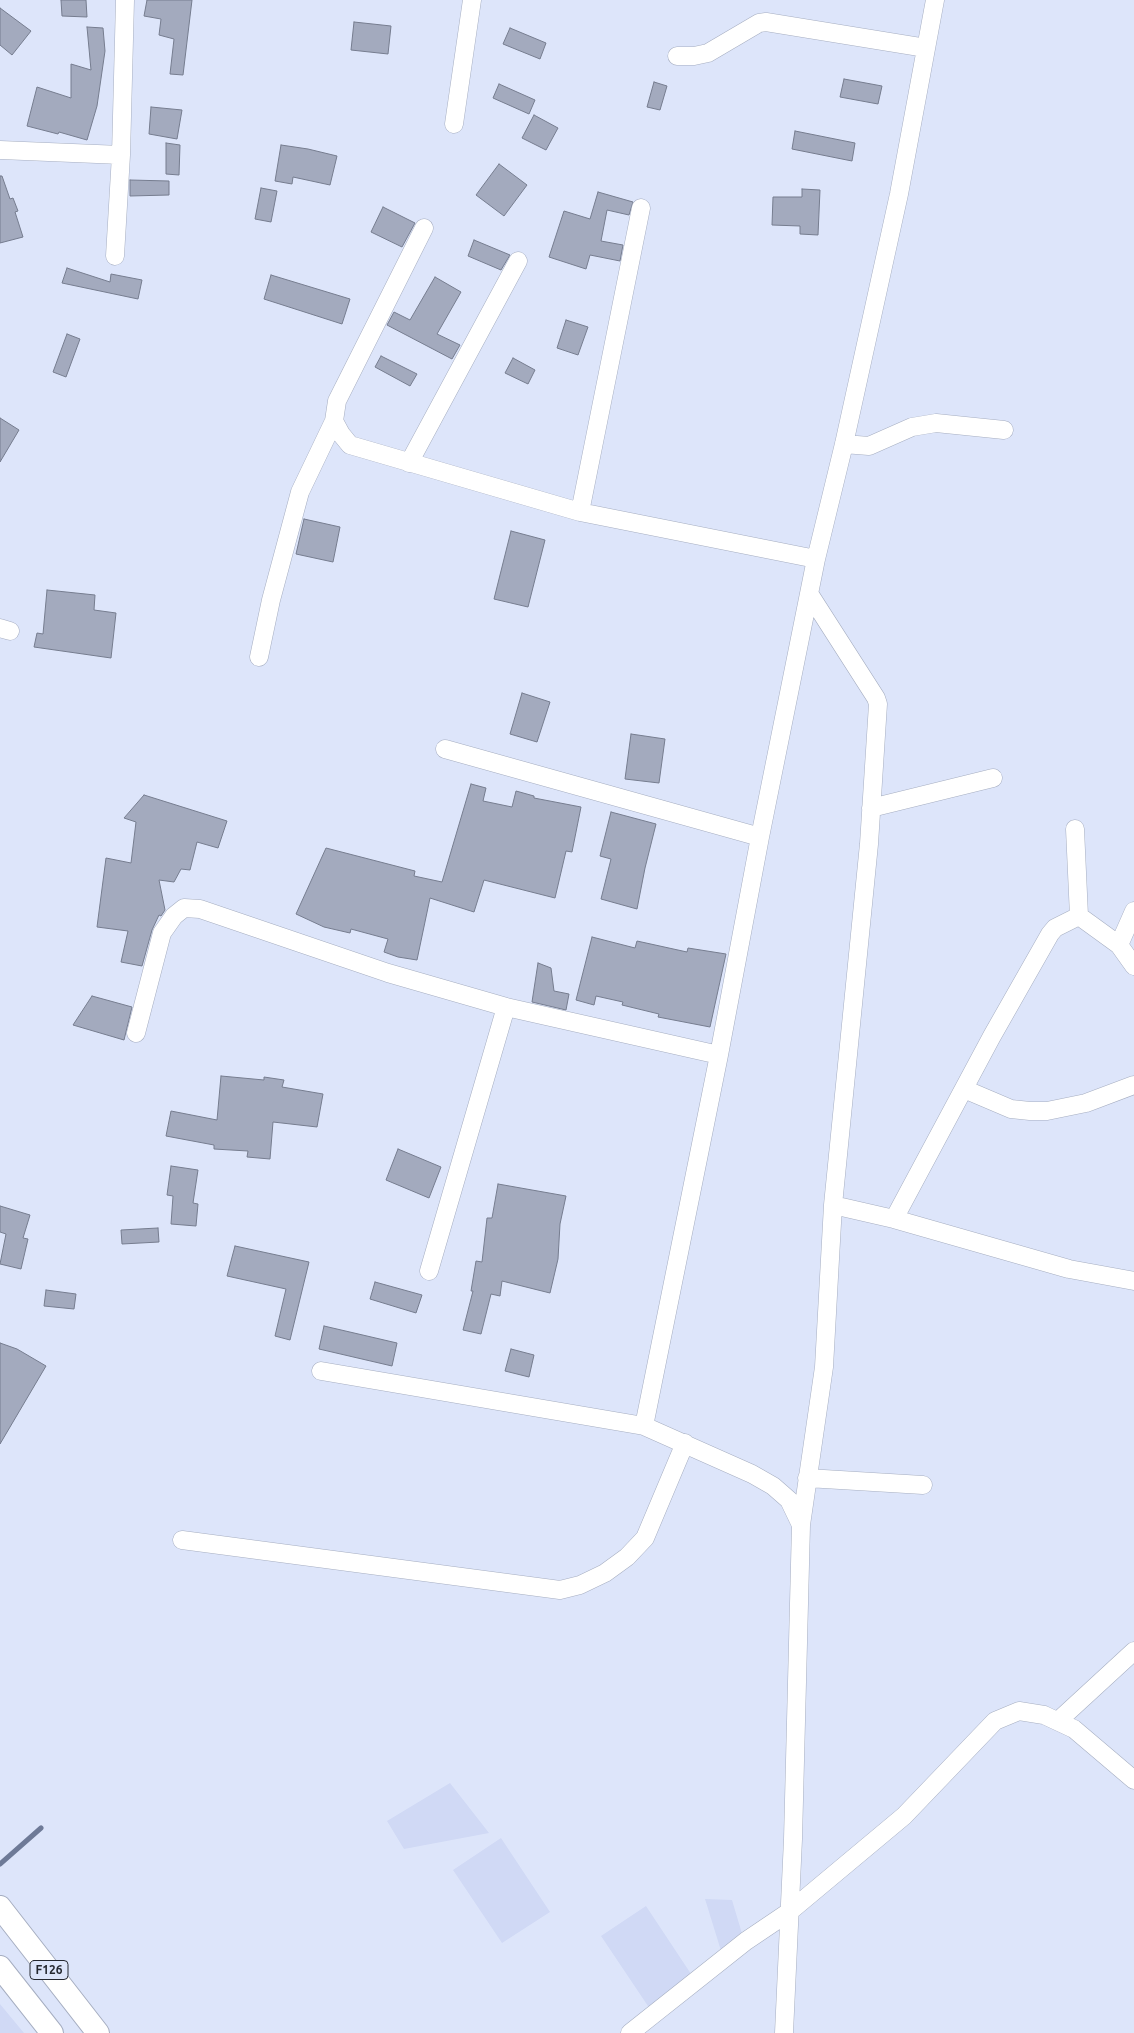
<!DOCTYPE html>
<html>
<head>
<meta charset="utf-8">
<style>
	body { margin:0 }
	canvas { display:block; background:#dde5fa }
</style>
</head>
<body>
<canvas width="1134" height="2033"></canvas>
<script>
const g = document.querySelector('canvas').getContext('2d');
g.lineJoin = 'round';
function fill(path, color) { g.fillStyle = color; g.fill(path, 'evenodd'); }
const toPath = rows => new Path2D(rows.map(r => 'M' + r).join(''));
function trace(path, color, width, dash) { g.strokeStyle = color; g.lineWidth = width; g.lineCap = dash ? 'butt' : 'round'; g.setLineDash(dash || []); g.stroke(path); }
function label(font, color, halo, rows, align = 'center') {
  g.font = font + ' Ubuntu,sans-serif'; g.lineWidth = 4; g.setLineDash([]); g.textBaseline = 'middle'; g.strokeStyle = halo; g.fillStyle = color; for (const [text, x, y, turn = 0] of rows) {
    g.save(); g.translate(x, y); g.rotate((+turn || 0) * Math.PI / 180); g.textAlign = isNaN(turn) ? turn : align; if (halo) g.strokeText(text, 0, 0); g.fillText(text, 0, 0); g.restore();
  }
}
fill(toPath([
	[450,1783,489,1833,404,1849,387,1821],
	[501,1838,550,1912,502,1943,453,1870],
	[705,1899,732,1900,746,1947,722,1954],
	[646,1906,701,1989,656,2018,601,1936],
	[0,2004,24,2033,0,2033]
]), '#d0d9f5');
trace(toPath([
	[0,1864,41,1828]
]), '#6e7a97', 5);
const building = toPath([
	[61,0,86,0,87,17,62,16,61,0],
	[147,0,192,0,183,75,170,74,174,39,159,35,161,19,144,16,147,0],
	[0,8,31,31,12,55,0,45,0,8],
	[354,22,391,26,388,54,351,50,354,22],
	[87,27,103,28,105,51,97,106,87,140,59,132,58,134,27,126,37,87,71,98,71,64,91,70,87,27],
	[510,28,546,43,540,59,503,44,510,28],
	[844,79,882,86,878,104,840,97,844,79],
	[654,82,667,86,660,110,647,107,654,82],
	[499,84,535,100,529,114,493,98,499,84],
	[151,107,182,110,177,139,149,134,151,107],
	[534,115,558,128,546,150,522,138,534,115],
	[795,131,855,143,852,161,792,149,795,131],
	[166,143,180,145,179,175,166,174,166,143],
	[281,145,308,149,337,156,330,185,293,177,292,184,275,181,281,145],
	[499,164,527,185,504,216,476,195,499,164],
	[0,176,2,176,10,199,13,198,18,211,15,212,23,237,0,243,0,176],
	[130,180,169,181,169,195,130,196,130,180],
	[261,188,277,191,271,222,255,219,261,188],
	[802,189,820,190,818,235,800,234,800,226,772,225,773,197,802,197,802,189],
	[598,192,633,202,629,215,607,210,601,241,623,245,620,261,590,255,586,269,549,257,564,211,590,219,598,192],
	[383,207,415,223,402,247,371,232,383,207],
	[474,240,510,255,501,270,468,256,474,240],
	[67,268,110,282,111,274,142,280,138,299,62,283,67,268],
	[271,275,350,299,342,324,264,299,271,275],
	[435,277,461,292,437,334,460,345,452,359,387,325,394,312,410,320,435,277],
	[566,320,588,327,578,355,557,348,566,320],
	[67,334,80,339,66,377,53,372,67,334],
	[381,356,417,374,410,386,375,367,381,356],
	[513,358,535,370,528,384,505,373,513,358],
	[0,418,19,430,0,462,0,418],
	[304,519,340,527,333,562,296,554,304,519],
	[511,531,545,540,528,607,494,599,511,531],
	[47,590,95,595,94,610,116,613,111,658,34,647,37,633,43,634,47,590],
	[522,693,550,702,537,742,510,734,522,693],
	[631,734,665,739,659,783,625,779,631,734],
	[471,784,486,788,483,801,512,807,516,791,534,796,534,798,581,807,572,852,566,851,555,898,484,880,474,912,430,898,417,960,398,957,384,952,388,939,351,929,350,933,324,927,296,914,326,848,415,871,414,876,442,882,471,784],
	[144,795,227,821,218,848,197,842,190,870,181,869,174,882,159,880,165,910,161,916,159,915,152,930,142,966,121,962,128,931,97,927,106,858,131,863,136,822,124,818,144,795],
	[611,812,656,824,645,868,637,909,601,899,611,859,600,856,611,812],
	[592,937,635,948,637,941,687,952,688,948,726,954,710,1027,658,1017,659,1014,622,1005,623,1002,596,996,594,1005,576,1000,592,937],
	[538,963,551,968,554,991,569,994,566,1010,532,1002,538,963],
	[92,996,132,1007,124,1040,73,1025,92,996],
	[221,1076,264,1080,264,1077,284,1080,282,1087,323,1094,317,1127,273,1122,270,1159,247,1157,248,1151,214,1149,214,1145,166,1136,171,1111,217,1120,221,1076],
	[398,1149,441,1167,429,1198,386,1180,398,1149],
	[171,1166,198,1170,193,1203,198,1204,196,1226,171,1224,173,1196,167,1195,171,1166],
	[498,1184,566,1196,560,1224,558,1259,550,1293,502,1281,500,1296,491,1294,481,1334,463,1330,473,1291,471,1291,476,1261,482,1262,487,1218,492,1218,498,1184],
	[0,1206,30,1215,23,1238,28,1239,21,1269,0,1264,6,1234,0,1232,0,1206],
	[158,1228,159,1242,122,1244,121,1230,158,1228],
	[235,1246,309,1262,290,1340,275,1336,286,1289,227,1276,235,1246],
	[375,1282,422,1295,416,1313,370,1299,375,1282],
	[46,1290,76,1294,74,1309,44,1306,46,1290],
	[324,1326,397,1343,392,1366,319,1349,324,1326],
	[0,1343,17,1349,46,1366,0,1444,0,1343],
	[511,1349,534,1355,529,1377,505,1371,511,1349]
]);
fill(building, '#a3aabe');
trace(building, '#767d8f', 1);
const minor = toPath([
	[677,56,694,56,708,53,759,23,766,22,926,48],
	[454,124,472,0],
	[0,150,121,155],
	[424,228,337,401,334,421,341,434,350,445,580,512,816,559],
	[115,256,121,155,125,0],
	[844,444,869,446,912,427,936,423,1004,430],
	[409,463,518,261],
	[580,512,641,208],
	[0,628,10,631],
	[259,657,271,600,300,492,334,421],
	[445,749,760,837],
	[871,808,993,778],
	[1075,829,1079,916],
	[1079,916,1119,945,1134,966],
	[1119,945,1134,911],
	[136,1033,162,933,174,916,184,908,200,909,388,973,506,1007,719,1055],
	[964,1089,1011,1109,1030,1111,1047,1111,1086,1103,1134,1085],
	[833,1205,894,1219,1069,1269,1134,1281],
	[894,1219,992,1036,1050,934,1055,928,1079,916],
	[429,1271,506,1007],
	[321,1371,644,1426,752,1474,773,1486,789,1500,801,1525,793,1839,784,2033],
	[644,1426,719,1055,760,837,816,559,844,444,899,194,935,0],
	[807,1478,923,1485],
	[801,1525,824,1367,833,1205,869,844,878,704,876,698,810,595],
	[182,1540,560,1590,580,1585,605,1573,627,1557,645,1538,685,1443],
	[1058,1721,1134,1651],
	[630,2033,746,1941,789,1912,904,1816,995,1721,1019,1711,1044,1715,1074,1729,1134,1780]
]);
const major = toPath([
	[0,1907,98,2033],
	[0,1967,52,2033]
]);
trace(minor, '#a6aec1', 19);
trace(major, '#a6aec1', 24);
trace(minor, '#fff', 18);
trace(major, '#fff', 22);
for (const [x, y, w] of [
	[49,1970,38]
]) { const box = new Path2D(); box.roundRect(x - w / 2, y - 9.5, w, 19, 4); g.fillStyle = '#dde5fa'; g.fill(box); trace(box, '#252830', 1); }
label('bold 12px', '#252830', null, [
	["F126",49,1970]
]);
</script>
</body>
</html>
